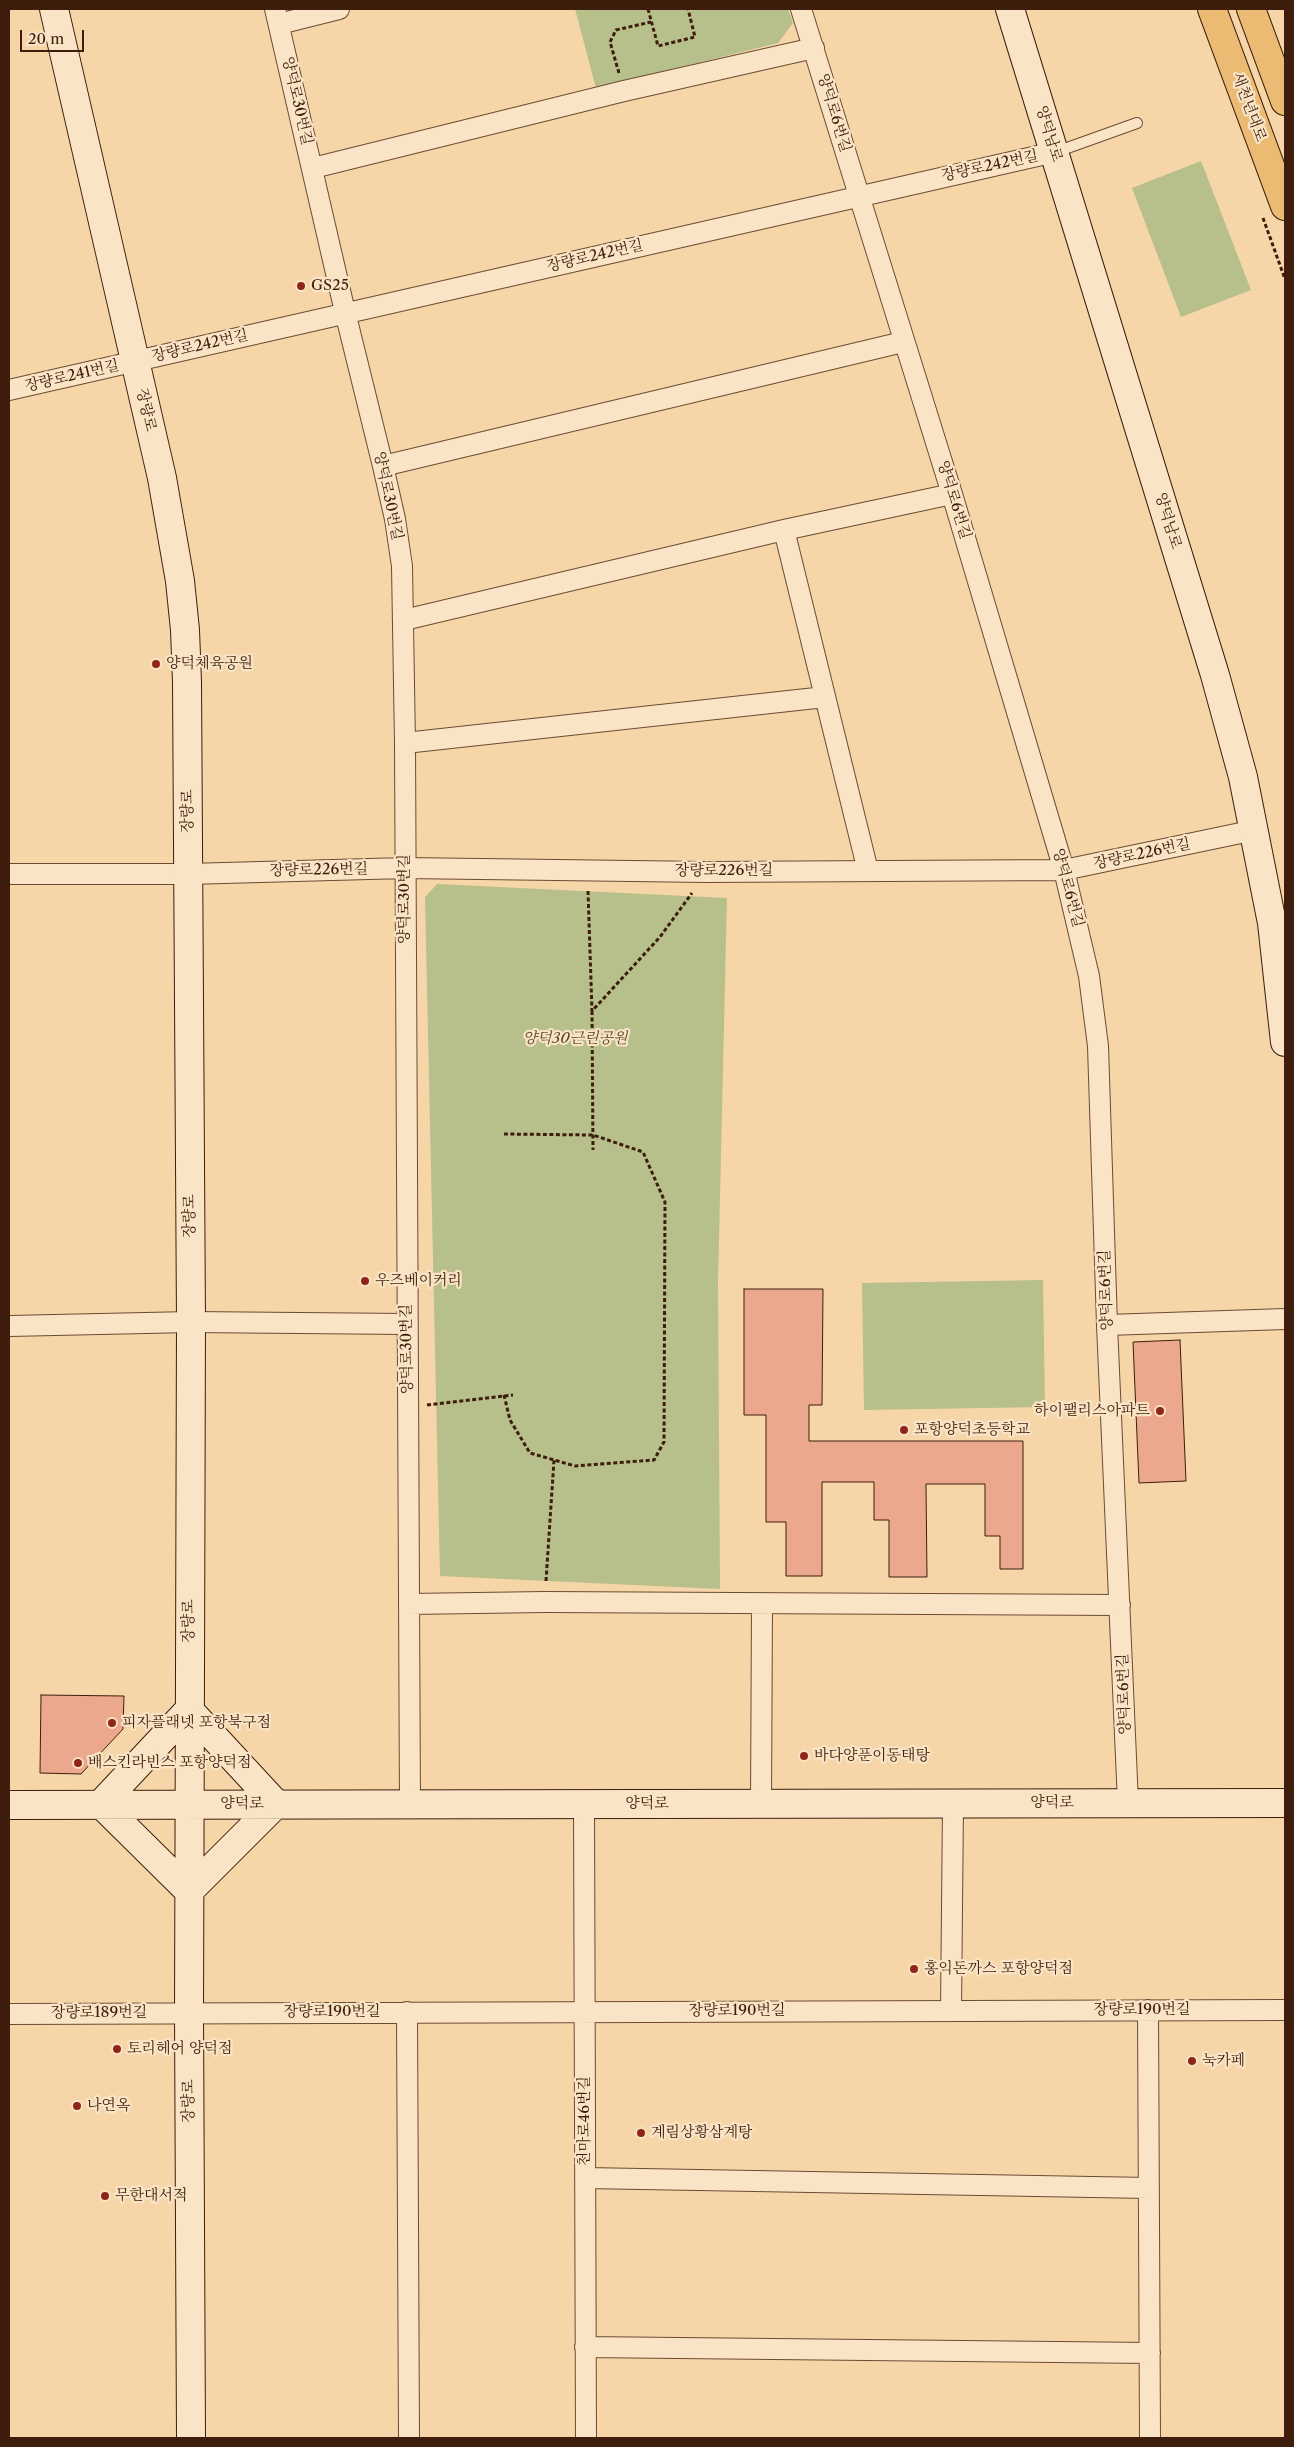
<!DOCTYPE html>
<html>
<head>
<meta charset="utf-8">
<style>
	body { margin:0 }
	#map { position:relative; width:1294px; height:2447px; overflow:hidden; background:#f6d6a8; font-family:"Libre Caslon Text",serif }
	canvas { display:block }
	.frame { position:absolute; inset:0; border:10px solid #3e1d0c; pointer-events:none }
	.scale { position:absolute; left:20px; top:30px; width:64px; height:22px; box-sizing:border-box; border:2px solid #3e1d0c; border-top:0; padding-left:6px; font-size:15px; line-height:18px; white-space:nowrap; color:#3e1d0c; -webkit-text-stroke:4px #f9e4c6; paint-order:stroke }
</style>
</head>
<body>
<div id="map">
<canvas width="1294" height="2447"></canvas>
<div class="frame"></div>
<div class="scale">20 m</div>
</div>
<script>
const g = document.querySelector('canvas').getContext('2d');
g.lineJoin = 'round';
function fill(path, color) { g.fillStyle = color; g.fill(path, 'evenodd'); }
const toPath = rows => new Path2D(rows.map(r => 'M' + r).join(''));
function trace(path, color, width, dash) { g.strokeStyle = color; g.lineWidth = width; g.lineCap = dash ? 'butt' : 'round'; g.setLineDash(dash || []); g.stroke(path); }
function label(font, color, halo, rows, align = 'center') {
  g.font = font + ' "Libre Caslon Text","Noto Serif KR",serif'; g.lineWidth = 4.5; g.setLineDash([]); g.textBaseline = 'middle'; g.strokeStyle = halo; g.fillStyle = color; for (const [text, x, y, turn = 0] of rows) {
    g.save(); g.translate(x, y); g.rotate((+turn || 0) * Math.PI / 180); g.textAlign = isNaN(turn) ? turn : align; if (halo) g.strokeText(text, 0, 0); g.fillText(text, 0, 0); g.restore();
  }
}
fill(toPath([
	[575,9,788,9,793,23,778,43,596,88],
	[1201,161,1251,290,1181,317,1132,188],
	[437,884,727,898,718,1282,720,1589,440,1576,425,897],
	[1043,1280,1045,1407,864,1410,862,1283]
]), '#b7bf8b');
const building = toPath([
	[744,1289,823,1289,822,1405,809,1405,809,1441,1023,1441,1023,1569,1000,1569,1000,1536,985,1536,985,1484,926,1484,927,1577,889,1577,889,1520,874,1520,874,1482,822,1482,822,1576,786,1576,786,1522,766,1522,766,1415,744,1415,744,1289],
	[1180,1340,1186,1481,1139,1483,1133,1342,1180,1340],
	[41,1695,124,1696,123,1729,81,1774,40,1773,41,1695]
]);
fill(building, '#eca88c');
trace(building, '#3e1d0c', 1);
const lane = toPath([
	[1056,152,1137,123]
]);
const street = toPath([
	[275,9,345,312,383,466,395,519,402,566,405,743,410,1804],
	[801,9,952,494,1064,870,1089,976,1098,1046,1107,1325,1128,1803],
	[279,24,339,9],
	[313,168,624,91,814,48],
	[9,390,1055,152],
	[383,466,903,342],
	[784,530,868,871],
	[404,620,784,530,952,494],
	[405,743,825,697],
	[9,874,188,874,405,868,707,872,1064,870,1255,830],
	[1107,1325,1285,1319],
	[9,1326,191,1322,406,1324],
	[409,1604,545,1602,1120,1605],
	[584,1804,586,2438],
	[761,1804,762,1604],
	[1148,2010,1150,2438],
	[951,2011,953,1804],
	[407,2012,409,2438],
	[9,2014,1285,2010],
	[585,2178,1149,2188],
	[585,2347,1150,2353]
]);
const secondary = toPath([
	[54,9,162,478,180,581,185,630,187,682,191,1322,189,2013,191,2438],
	[1010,9,1215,675,1243,777,1272,923,1285,1042],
	[189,1710,276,1804,189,1891,101,1804,189,1710],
	[9,1805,1285,1803]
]);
const primary = toPath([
	[1212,9,1285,206],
	[1251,9,1285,101]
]);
trace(lane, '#6c4b33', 12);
trace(street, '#6c4b33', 22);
trace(secondary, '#3e1d0c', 30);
trace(primary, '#3e1d0c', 30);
trace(toPath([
	[648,9,658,46,695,37,688,9],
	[619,73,610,42,616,30,651,22],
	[1263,218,1285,279],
	[588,891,592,1011,660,937,692,893],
	[592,1011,593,1150],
	[504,1395,510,1420,530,1453,575,1466,654,1460,664,1442,665,1202,643,1152,593,1135,504,1134],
	[427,1405,513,1395],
	[546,1581,554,1460]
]), '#3e1d0c', 3, [4, 2.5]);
trace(lane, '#f9e4c6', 10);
trace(street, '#f9e4c6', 20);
trace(secondary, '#f9e4c6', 28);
trace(primary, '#ebbb74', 28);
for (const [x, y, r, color] of [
	[301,286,5,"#8f2418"],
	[156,664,5,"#8f2418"],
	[365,1281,5,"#8f2418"],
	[1160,1411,5,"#8f2418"],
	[904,1430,5,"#8f2418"],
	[112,1723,5,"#8f2418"],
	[804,1756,5,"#8f2418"],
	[78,1763,5,"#8f2418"],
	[914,1969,5,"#8f2418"],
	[117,2049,5,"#8f2418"],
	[1192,2061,5,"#8f2418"],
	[77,2106,5,"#8f2418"],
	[641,2133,5,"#8f2418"],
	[105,2196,5,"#8f2418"]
]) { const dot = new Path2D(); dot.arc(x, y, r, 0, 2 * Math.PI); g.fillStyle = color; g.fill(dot); trace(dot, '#f9e4c6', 2); }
label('15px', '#3e1d0c', '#f9e4c6', [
	["양덕로30번길",297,101,77],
	["새천년대로",1249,107,70],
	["양덕로6번길",834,113,73],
	["양덕남로",1049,134,73],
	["장량로242번길",990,166,-12],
	["장량로242번길",595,256,-13],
	["장량로242번길",200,346,-13],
	["장량로241번길",72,376,-13],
	["장량로",146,410,77],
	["양덕로30번길",388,496,78],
	["양덕로6번길",954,500,73],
	["양덕남로",1168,521,73],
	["장량로",188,811,-90],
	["장량로226번길",1142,854,-12],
	["장량로226번길",319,870,-1],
	["장량로226번길",724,871],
	["양덕로6번길",1068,888,75],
	["양덕로30번길",405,899,-90],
	["장량로",190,1216,-90],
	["양덕로6번길",1106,1290,-92],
	["양덕로30번길",407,1349,-91],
	["장량로",189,1621,-90],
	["양덕로6번길",1124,1694,-92],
	["양덕로",1052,1803],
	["양덕로",242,1804],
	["양덕로",647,1804],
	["장량로190번길",1142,2010],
	["장량로190번길",737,2011],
	["장량로190번길",332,2012],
	["장량로189번길",99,2013],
	["장량로",189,2101,-90],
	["천마로46번길",585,2121,-90]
]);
label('15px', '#3e1d0c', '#f9e4c6', [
	["GS25",311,286],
	["양덕체육공원",166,664],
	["우즈베이커리",375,1281],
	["하이팰리스아파트",1150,1411,"right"],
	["포항양덕초등학교",914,1430],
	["피자플래넷 포항북구점",122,1723],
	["바다양푼이동태탕",814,1756],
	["배스킨라빈스 포항양덕점",88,1763],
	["홍익돈까스 포항양덕점",924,1969],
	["토리헤어 양덕점",127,2049],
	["눅카페",1202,2061],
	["나연옥",87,2106],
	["계림상황삼계탕",651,2133],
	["무한대서적",115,2196]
], 'left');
label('italic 15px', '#5c462c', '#f9e4c6', [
	["양덕30근린공원",575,1039]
]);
</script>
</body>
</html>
